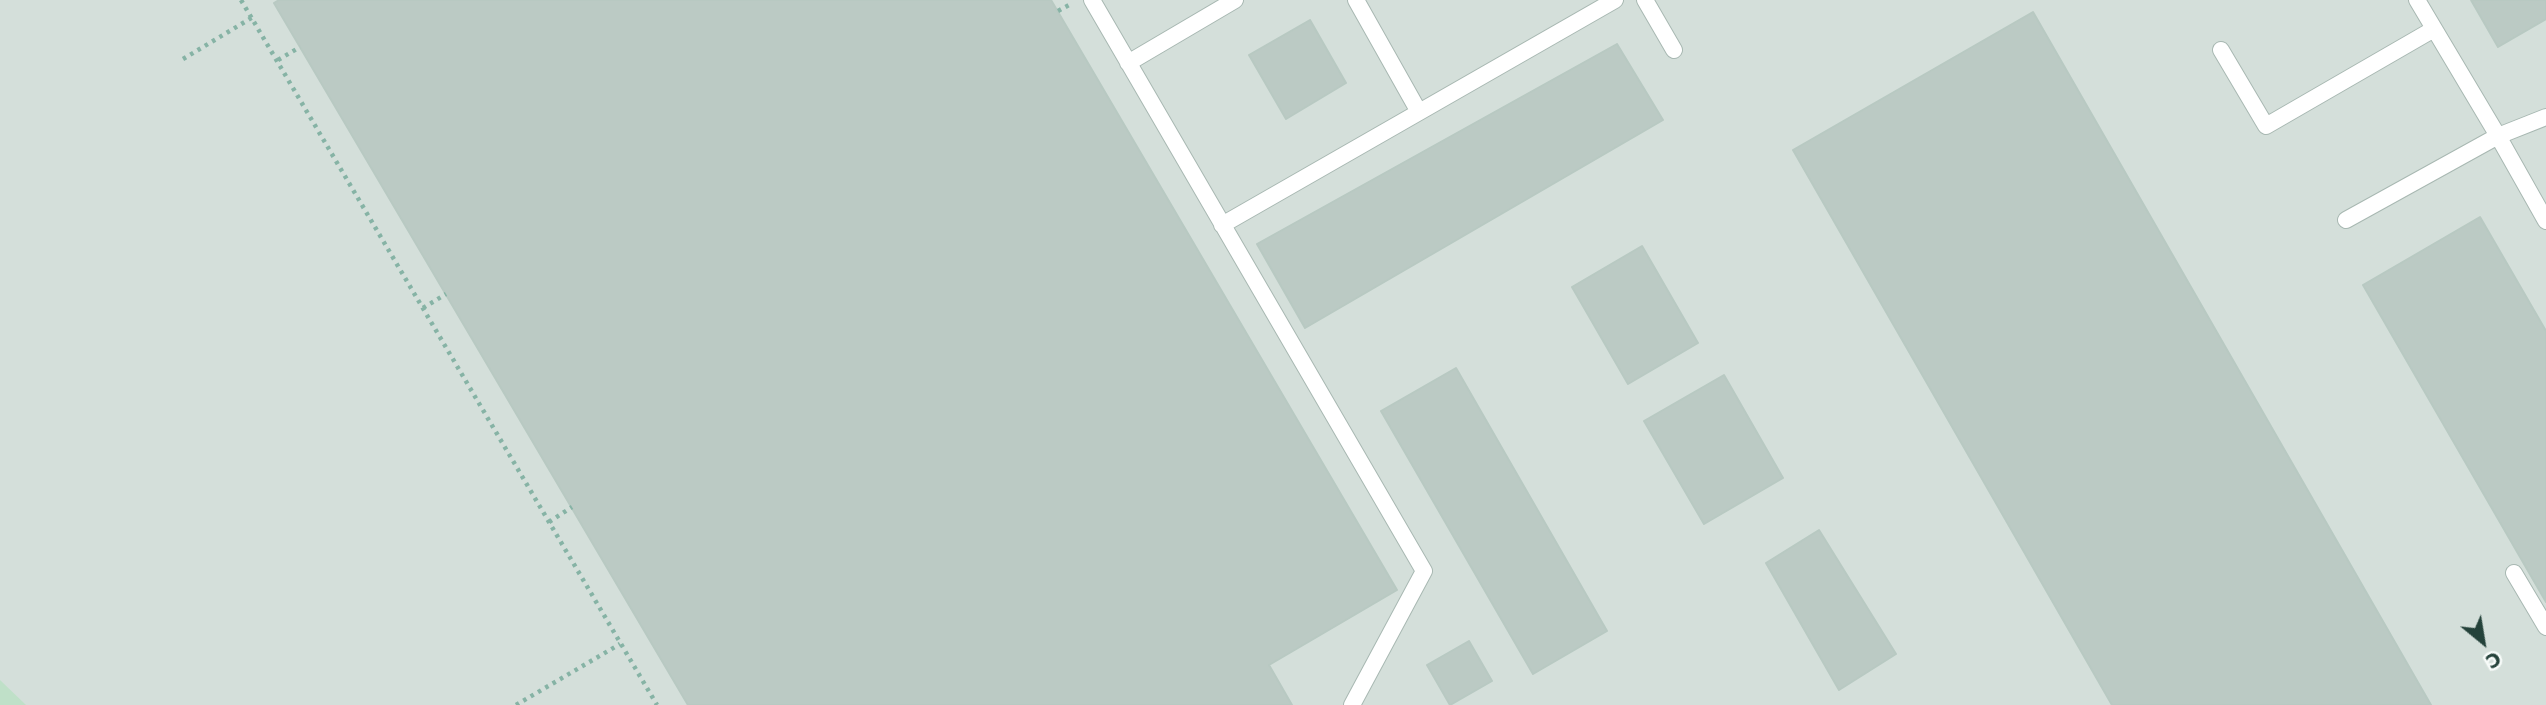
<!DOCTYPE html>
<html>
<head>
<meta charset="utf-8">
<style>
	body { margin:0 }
	#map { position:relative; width:2546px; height:705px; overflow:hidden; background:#e6efeb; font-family:"DejaVu Sans",sans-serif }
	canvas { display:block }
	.north { position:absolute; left:2448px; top:607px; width:70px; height:70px; -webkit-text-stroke:5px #f7fbf9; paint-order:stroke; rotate:150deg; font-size:19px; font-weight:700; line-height:28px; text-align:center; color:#24423a }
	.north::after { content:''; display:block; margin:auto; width:24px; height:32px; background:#24423a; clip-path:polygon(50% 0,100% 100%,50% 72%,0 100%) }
</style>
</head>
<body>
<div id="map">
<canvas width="2546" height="705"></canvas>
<div class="north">С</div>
</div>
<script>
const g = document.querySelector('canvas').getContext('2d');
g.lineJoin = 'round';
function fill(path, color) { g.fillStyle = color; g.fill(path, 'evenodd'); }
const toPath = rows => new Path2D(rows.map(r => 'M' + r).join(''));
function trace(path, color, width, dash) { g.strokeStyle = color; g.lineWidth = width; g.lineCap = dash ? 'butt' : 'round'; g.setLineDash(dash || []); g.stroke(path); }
fill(toPath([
	[0,0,2546,0,2546,705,0,705]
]), '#d4dfda');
fill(toPath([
	[0,680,26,705,0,705]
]), '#bfe0c8');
const building = toPath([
	[279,0,1051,0,1397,590,1269,665,1292,705,688,705,274,3,279,0],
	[2471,0,2546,0,2546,19,2498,47,2471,0],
	[2033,12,2431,705,2112,705,1793,150,2033,12],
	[1310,20,1346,83,1286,119,1249,55,1310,20],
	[1617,44,1663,120,1305,328,1257,244,1617,44],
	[2480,217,2546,331,2546,602,2363,285,2480,217],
	[1642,246,1698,343,1628,384,1572,287,1642,246],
	[1456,368,1607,631,1533,674,1381,411,1456,368],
	[1724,375,1783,478,1704,524,1644,421,1724,375],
	[1819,530,1896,654,1839,690,1766,563,1819,530],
	[1469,641,1492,681,1450,705,1427,665,1469,641]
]);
fill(building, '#bbcac4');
trace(building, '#b8c9c2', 2);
const lane = toPath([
	[1092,0,1424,571,1352,705],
	[1356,0,1419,112],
	[1645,0,1674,50],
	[2417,0,2498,136,2546,117],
	[2221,50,2266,126,2434,29],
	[1128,63,1235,0],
	[2346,220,2498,136,2546,221],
	[1222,225,1615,0],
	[2514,573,2546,627]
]);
trace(lane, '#a8b8b2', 18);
trace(toPath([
	[241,0,657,705],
	[1058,11,1069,5],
	[183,59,253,17],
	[278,60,300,47],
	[423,308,446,294],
	[549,522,572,507],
	[516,705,620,644]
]), '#86b3a5', 4.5, [3.5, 5]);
trace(lane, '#fff', 16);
</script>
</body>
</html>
